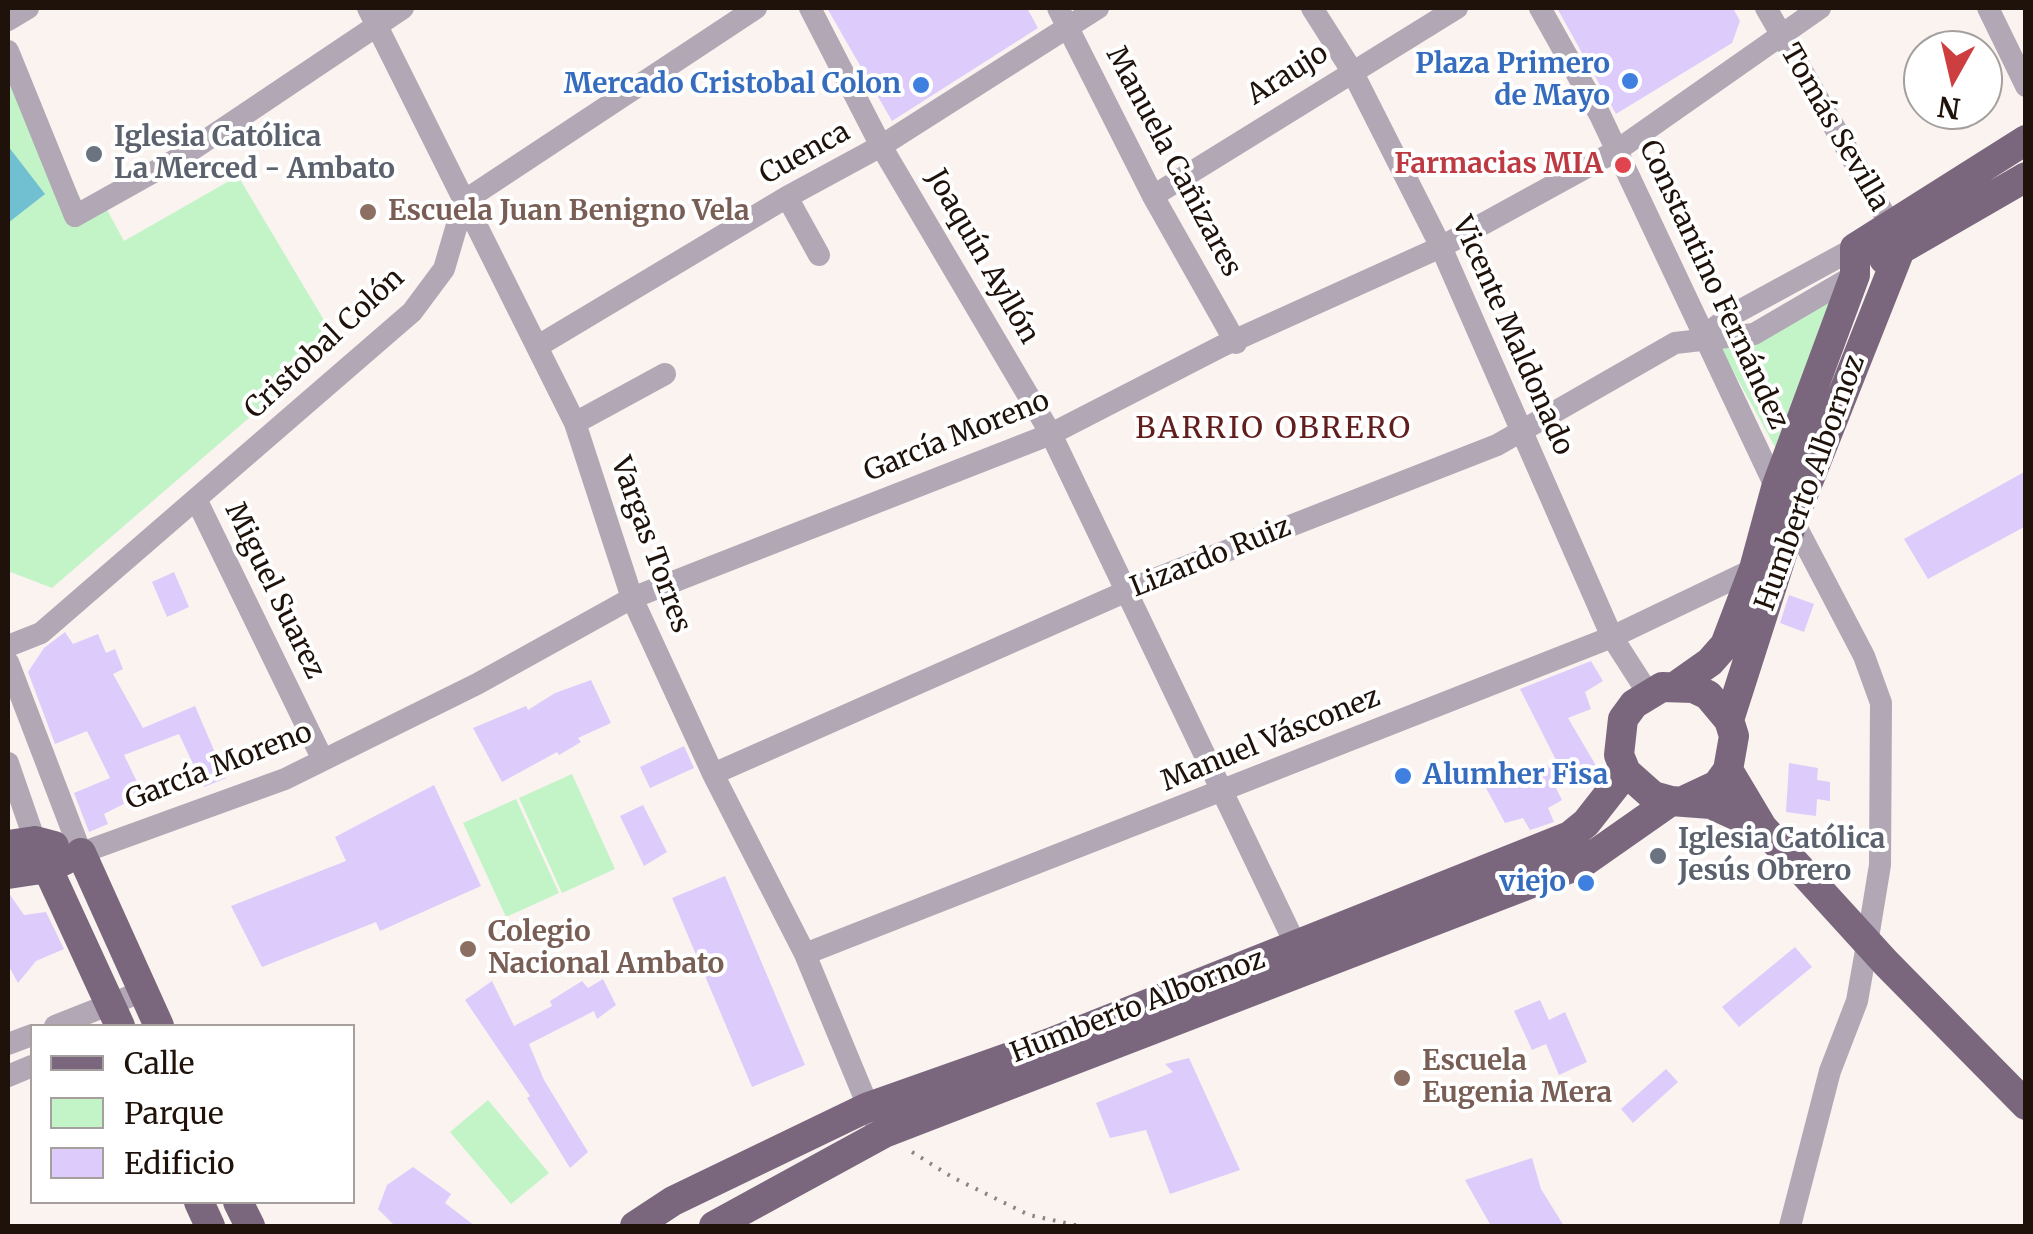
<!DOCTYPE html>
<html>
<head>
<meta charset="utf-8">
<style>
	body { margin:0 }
	#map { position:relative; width:2033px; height:1234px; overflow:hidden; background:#faf3ef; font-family:Merriweather,serif }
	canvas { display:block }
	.frame { position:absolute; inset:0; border:10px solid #1e120b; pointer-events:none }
	.legend { position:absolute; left:30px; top:1024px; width:325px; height:180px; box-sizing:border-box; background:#fff; border:2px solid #a5a09d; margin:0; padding:12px 18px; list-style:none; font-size:30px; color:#1e120b }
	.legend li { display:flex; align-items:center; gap:20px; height:50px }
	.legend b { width:50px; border:2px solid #a5a09d }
	.north { position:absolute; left:1903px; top:30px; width:100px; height:100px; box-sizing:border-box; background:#fff; border:2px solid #a5a09d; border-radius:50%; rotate:188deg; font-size:28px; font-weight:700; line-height:40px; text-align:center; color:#1e120b }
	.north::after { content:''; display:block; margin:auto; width:35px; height:45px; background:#cd3e41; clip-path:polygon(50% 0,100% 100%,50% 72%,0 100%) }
</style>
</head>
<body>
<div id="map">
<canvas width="2033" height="1234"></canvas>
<div class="frame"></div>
<ul class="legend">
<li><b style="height:12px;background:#7a677d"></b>Calle</li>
<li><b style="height:28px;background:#c3f4c8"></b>Parque</li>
<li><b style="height:28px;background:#ddccfb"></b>Edificio</li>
</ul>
<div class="north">N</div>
</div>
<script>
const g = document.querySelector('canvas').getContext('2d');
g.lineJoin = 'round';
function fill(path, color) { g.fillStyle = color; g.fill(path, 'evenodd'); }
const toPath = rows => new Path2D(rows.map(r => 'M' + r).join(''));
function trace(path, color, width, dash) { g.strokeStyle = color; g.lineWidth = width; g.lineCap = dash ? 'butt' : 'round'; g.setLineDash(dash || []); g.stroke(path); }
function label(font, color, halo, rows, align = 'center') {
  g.font = font + ' Merriweather,serif'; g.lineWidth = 8; g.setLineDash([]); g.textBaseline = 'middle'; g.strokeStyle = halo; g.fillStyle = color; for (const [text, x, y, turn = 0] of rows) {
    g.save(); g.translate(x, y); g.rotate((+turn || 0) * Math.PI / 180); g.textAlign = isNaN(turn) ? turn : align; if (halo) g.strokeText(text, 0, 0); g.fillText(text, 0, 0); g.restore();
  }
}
fill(toPath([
	[8,83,26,88,84,206,100,197,124,241,238,176,337,342,52,588,8,571],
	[1833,292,1775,447,1720,347],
	[572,774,615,869,562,893,519,798],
	[516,799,559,893,506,917,463,823],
	[488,1100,549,1173,511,1204,450,1132]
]), '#c3f4c8');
fill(toPath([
	[8,146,45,194,8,223]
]), '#70c0d2');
fill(toPath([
	[827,8,1027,8,1038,28,892,121],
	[1557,8,1733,8,1740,21,1732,43,1616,114],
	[2026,471,2026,526,1928,579,1904,539],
	[174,572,189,607,167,617,152,582],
	[1789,595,1814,604,1804,632,1780,623],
	[65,632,73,644,98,634,106,653,115,649,123,669,113,674,143,728,195,706,226,778,204,787,179,734,124,755,143,794,104,814,108,824,89,832,74,793,110,778,87,731,55,744,28,672,44,648],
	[1591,661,1603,681,1585,692,1591,709,1568,718,1598,769,1556,788,1562,800,1548,808,1554,822,1530,830,1523,818,1505,823,1486,788,1557,762,1520,689],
	[591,680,611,723,578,738,581,742,559,755,557,752,502,782,473,728,526,706,528,710,555,693],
	[684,746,694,768,650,788,640,767],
	[1789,763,1818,768,1817,780,1830,782,1830,801,1817,799,1816,816,1786,812],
	[434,785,481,886,380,931,376,922,262,967,231,906,346,861,335,837],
	[643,805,667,852,644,866,620,816],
	[725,876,805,1065,752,1087,672,898],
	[8,892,24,915,46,912,64,949,36,961,18,983,8,965],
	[1795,947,1812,967,1739,1027,1722,1007],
	[603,979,616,1005,597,1019,594,1011,529,1044,544,1080,588,1152,570,1168,527,1098,530,1096,465,1000,492,981,514,1026,552,1006,550,1001,582,981,588,988],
	[1540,1000,1549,1020,1565,1012,1587,1062,1559,1075,1546,1044,1532,1050,1514,1011],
	[1189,1058,1240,1170,1170,1194,1146,1130,1110,1138,1096,1103,1173,1072,1165,1064],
	[1666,1069,1678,1082,1633,1123,1621,1109],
	[1532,1158,1541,1189,1564,1226,1491,1226,1465,1180],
	[413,1167,451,1194,445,1203,475,1226,395,1226,378,1209,387,1185]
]), '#ddccfb');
trace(toPath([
	[912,1152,952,1177,1029,1215,1080,1226]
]), '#8e847f', 4, [2.5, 8]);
trace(toPath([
	[368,8,575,423,632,598,713,774,805,954,873,1118],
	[810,8,881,146,1051,434,1302,958],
	[1058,8,1153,196,1236,343],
	[1312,8,1352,71,1441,247,1612,637,1648,693],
	[1540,8,1600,115,1776,488,1864,656,1881,703,1880,865,1865,956,1857,1001,1830,1071,1790,1226],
	[1766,8,1891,226],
	[1988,8,2026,86],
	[8,20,28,8],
	[8,51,75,216,184,155,403,8],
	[1153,196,1457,8],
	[787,197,819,255],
	[1704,336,1730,316,1855,248],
	[538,346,787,197,881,146,1098,8],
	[575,423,665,374],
	[197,501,323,760],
	[8,646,41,633,412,312,444,269,464,201,756,8],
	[8,662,81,853,285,779,477,684,632,598,1051,434,1222,346,1441,247,1616,151,1820,8],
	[8,763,35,841],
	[713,774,1152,580,1497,445,1675,343,1754,334,1855,275],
	[805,954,1612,637,1754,569],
	[55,1026,146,990],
	[8,1044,32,1035],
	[8,1076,32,1066]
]), '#b2a7b4', 22);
trace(toPath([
	[1884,259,2026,177],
	[1676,686,1710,662,1725,645,1754,569,1776,488,1855,275,1855,248,2026,140],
	[1729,720,1793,520,1900,250],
	[1728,770,1762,827,1886,963,2026,1105],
	[1685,800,1717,785,1728,770,1734,736,1729,720,1708,695,1693,688,1662,687,1634,704,1623,719,1619,755,1626,772,1653,796,1671,801,1711,804,1762,827],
	[35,841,120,1026],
	[8,845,35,841,54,846],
	[81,853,159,1026],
	[8,874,48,868,65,860],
	[199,1202,210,1226],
	[238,1202,250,1226],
	[635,1226,673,1201,866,1108,1050,1043,1570,836,1586,823,1626,772],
	[714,1226,884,1133,1581,864,1671,801]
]), '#7a677d', 30);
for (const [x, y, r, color] of [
	[1630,81,10,"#3f7fe0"],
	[921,85,10,"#3f7fe0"],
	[94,154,10,"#6b7280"],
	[1623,165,10,"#e0444e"],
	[368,212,10,"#8d6e63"],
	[1403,776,10,"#3f7fe0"],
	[1658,856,10,"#6b7280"],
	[1586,883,10,"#3f7fe0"],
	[468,949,10,"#8d6e63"],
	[1402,1078,10,"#8d6e63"]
]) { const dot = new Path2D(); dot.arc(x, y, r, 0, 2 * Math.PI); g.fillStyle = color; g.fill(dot); trace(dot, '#fff', 4); }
label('bold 28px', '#366cbe', '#fff', [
	["Plaza Primero",1610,65],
	["de Mayo",1610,97],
	["Mercado Cristobal Colon",901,85],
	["Alumher Fisa",1423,776,"left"],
	["viejo",1566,883]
], 'right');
label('28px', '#1e120b', '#fff', [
	["Araujo",1288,75,-32],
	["Tomás Sevilla",1834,128,60],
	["Cuenca",805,154,-29],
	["Manuela Cañizares",1173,162,62],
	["Joaquín Ayllón",982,257,60],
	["Constantino Fernández",1713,285,65],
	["Vicente Maldonado",1512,336,66],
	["Cristobal Colón",325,344,-43],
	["García Moreno",957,437,-22],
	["Humberto Albornoz",1811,483,-70],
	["Vargas Torres",650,545,70],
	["Lizardo Ruiz",1211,558,-22],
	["Miguel Suarez",274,591,64],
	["Manuel Vásconez",1271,740,-22],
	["García Moreno",219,767,-21],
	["Humberto Albornoz",1138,1007,-21]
]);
label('bold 28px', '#5b616d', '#fff', [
	["Iglesia Católica",114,138],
	["La Merced - Ambato",114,170],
	["Iglesia Católica",1678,840],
	["Jesús Obrero",1678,872]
], 'left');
label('bold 28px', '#be3a42', '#fff', [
	["Farmacias MIA",1603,165]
], 'right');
label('bold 28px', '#785e54', '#fff', [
	["Escuela Juan Benigno Vela",388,212],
	["Colegio",488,933],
	["Nacional Ambato",488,965],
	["Escuela",1422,1062],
	["Eugenia Mera",1422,1094]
], 'left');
g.letterSpacing = '2.5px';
label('30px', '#621d1d', '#fff', [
	["BARRIO OBRERO",1274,430]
]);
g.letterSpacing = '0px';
</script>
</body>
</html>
